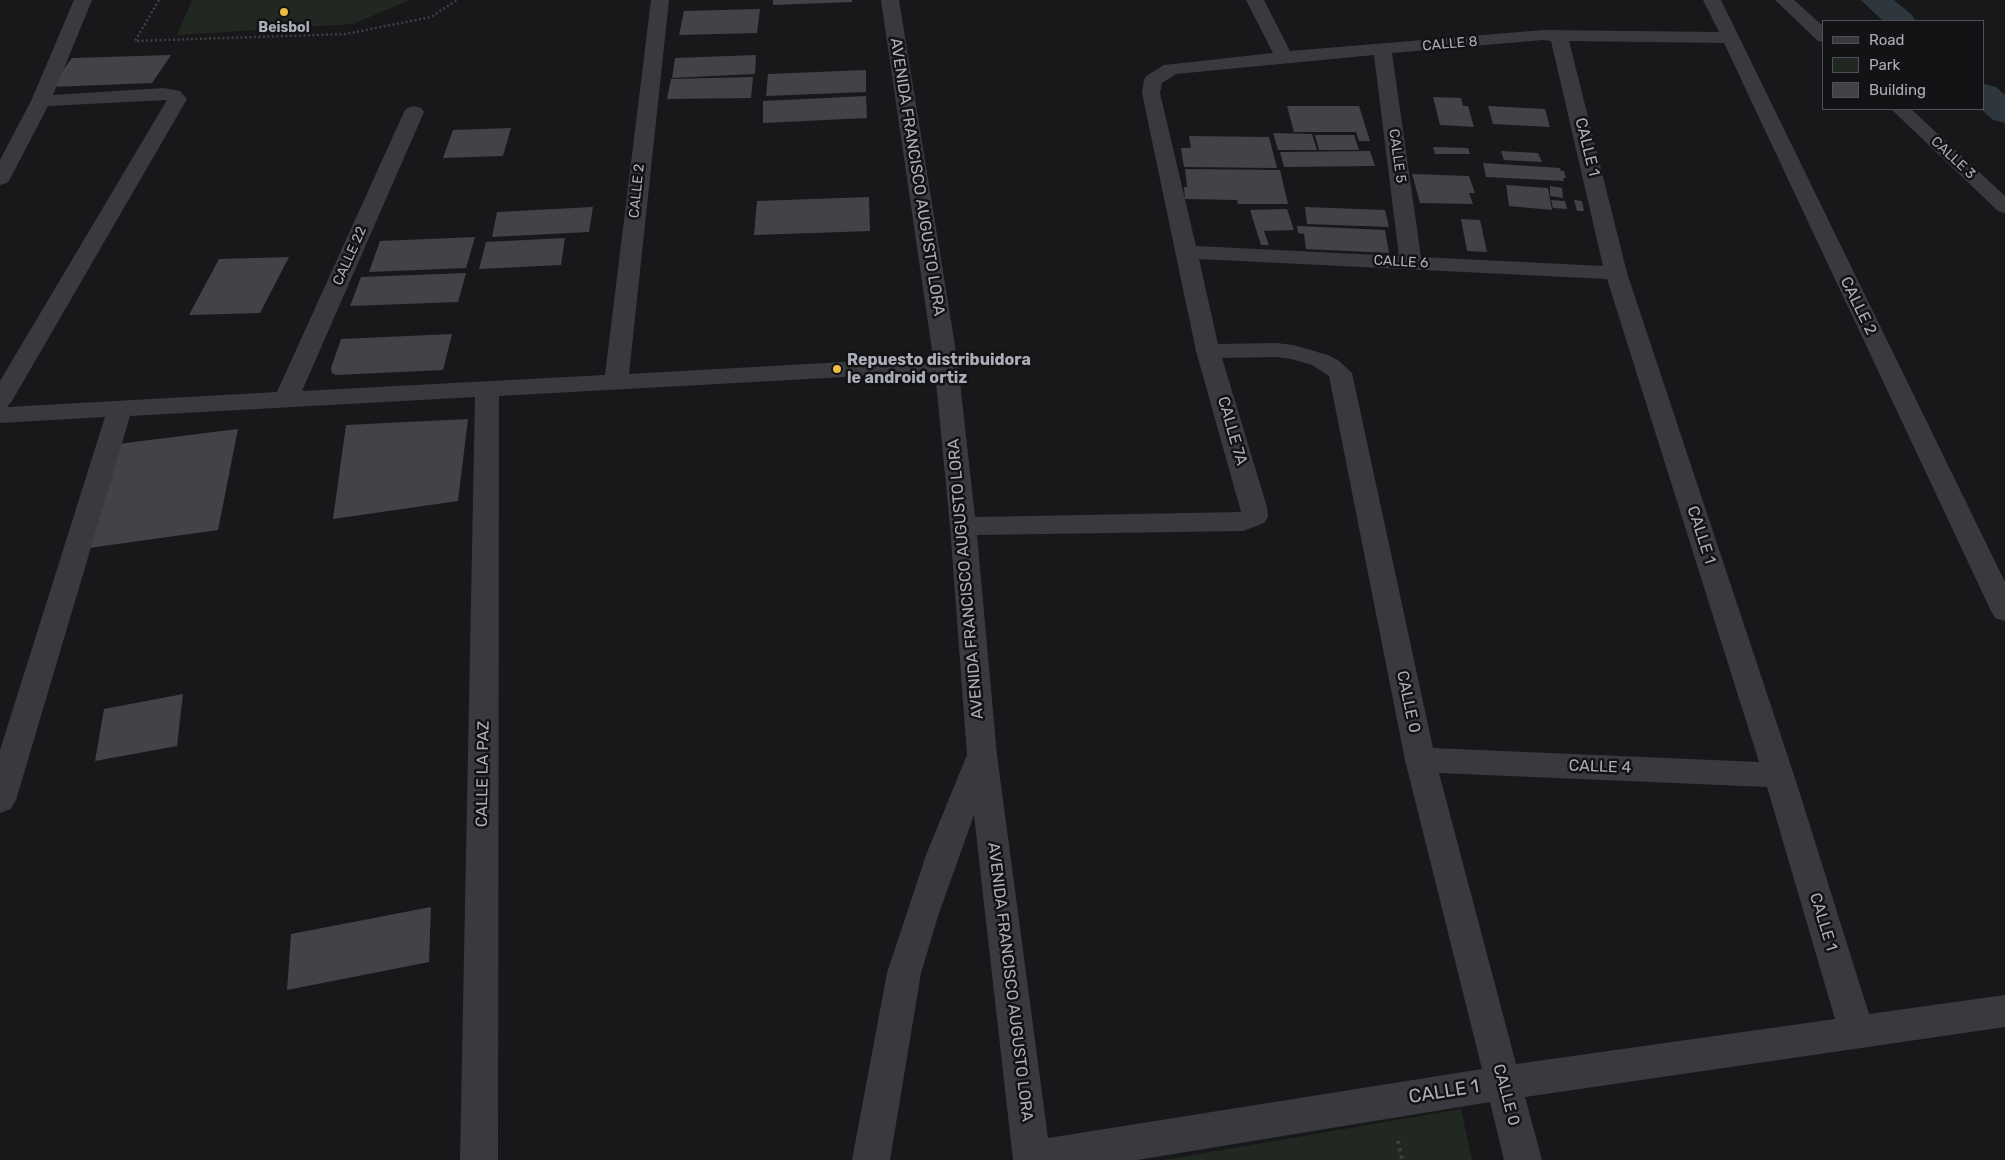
<!DOCTYPE html>
<html>
<head>
<meta charset="utf-8">
<style>
	body { margin:0 }
	#map { position:relative; width:2005px; height:1160px; overflow:hidden; background:#18181a; font-family:Rubik,sans-serif }
	canvas { display:block }
	.legend { position:absolute; left:1822px; top:20px; width:162px; height:90px; box-sizing:border-box; background:#131315; border:1px solid #505157; margin:0; padding:6px 9px; list-style:none; font-size:15px; color:#abaeb9 }
	.legend li { display:flex; align-items:center; gap:10px; height:25px }
	.legend b { width:25px; border:1px solid #505157 }
</style>
</head>
<body>
<div id="map">
<canvas width="2005" height="1160"></canvas>
<ul class="legend">
<li><b style="height:6px;background:#393a3f"></b>Road</li>
<li><b style="height:14px;background:#202821"></b>Park</li>
<li><b style="height:14px;background:#424347"></b>Building</li>
</ul>
</div>
<script>
const g = document.querySelector('canvas').getContext('2d');
g.lineJoin = 'round';
function fill(path, color) { g.fillStyle = color; g.fill(path, 'evenodd'); }
const toPath = rows => new Path2D(rows.map(r => 'M' + r).join(''));
function trace(path, color, width, dash) { g.strokeStyle = color; g.lineWidth = width; g.lineCap = dash ? 'butt' : 'round'; g.setLineDash(dash || []); g.stroke(path); }
function label(font, color, halo, rows, align = 'center') {
  g.font = font + ' Rubik,sans-serif'; g.lineWidth = 5; g.setLineDash([]); g.textBaseline = 'middle'; g.strokeStyle = halo; g.fillStyle = color; for (const [text, x, y, turn = 0] of rows) {
    g.save(); g.translate(x, y); g.rotate((+turn || 0) * Math.PI / 180); g.textAlign = isNaN(turn) ? turn : align; if (halo) g.strokeText(text, 0, 0); g.fillText(text, 0, 0); g.restore();
  }
}
fill(toPath([
	[192,0,410,0,353,24,177,35],
	[1461,1109,1472,1160,1163,1160]
]), '#202821');
fill(toPath([
	[1861,0,1894,0,1912,15,1916,21,1883,21,1861,0],
	[1984,84,1996,87,2005,95,2005,123,1993,120,1981,109,1984,109,1984,84]
]), '#2e363e');
fill(toPath([
	[773,0,852,0,852,2,773,5],
	[760,9,757,33,679,35,684,11],
	[171,55,152,83,50,87,72,58],
	[756,55,755,74,672,78,675,58],
	[866,70,866,92,766,96,768,74],
	[753,77,751,98,667,99,671,79],
	[866,96,867,118,763,123,763,101],
	[1433,97,1461,98,1463,106,1468,106,1474,127,1440,125],
	[1287,106,1359,106,1370,141,1359,141,1356,132,1294,132],
	[1488,106,1545,109,1550,127,1493,124],
	[511,128,503,156,443,158,453,130],
	[1273,133,1312,134,1317,150,1278,150],
	[1315,135,1354,135,1359,150,1319,150],
	[1189,136,1269,137,1277,168,1184,167,1181,148,1191,148],
	[1433,147,1468,148,1470,154,1435,154],
	[1370,151,1375,166,1284,167,1280,152],
	[1501,151,1538,153,1542,162,1504,160],
	[1483,163,1560,168,1561,171,1564,171,1566,178,1563,178,1564,181,1486,177],
	[1185,169,1280,170,1288,204,1238,204,1237,200,1185,199,1184,187,1187,187],
	[1412,174,1469,176,1475,193,1469,193,1473,204,1420,203],
	[1506,185,1548,188,1552,210,1509,206],
	[1550,186,1562,188,1563,198,1550,196],
	[869,197,870,231,754,235,757,201],
	[1551,200,1565,201,1567,209,1553,208],
	[1574,200,1582,201,1584,211,1577,211],
	[593,207,589,232,492,237,497,212],
	[1305,207,1385,210,1389,227,1307,224],
	[1287,209,1294,230,1264,231,1269,245,1261,245,1250,210],
	[1461,219,1480,220,1487,252,1467,251],
	[1297,226,1385,230,1389,253,1306,249,1304,234,1298,233],
	[475,237,466,268,369,272,380,241],
	[565,238,561,265,479,269,486,242],
	[289,257,260,313,189,315,219,259],
	[466,273,458,302,350,306,361,277],
	[452,334,443,370,336,375,332,373,331,368,341,339],
	[468,419,458,501,333,519,346,425],
	[238,429,218,530,89,548,118,444],
	[183,694,177,746,95,761,104,709],
	[431,907,429,962,287,990,291,934]
]), '#424347');
trace(toPath([
	[159,0,135,41,346,34,431,17,457,0]
]), '#3f4046', 2.5, [2, 2.5]);
trace(toPath([
	[1398,1141,1402,1160]
]), '#3f4046', 4, [3, 4.5]);
fill(toPath([
	[74,0,92,0,53,95,164,88,180,91,187,99,12,401,7,407,277,392,404,112,407,108,414,106,421,108,424,112,302,391,605,375,651,0,669,0,629,374,933,357,881,0,899,0,958,364,975,517,1241,512,1196,351,1142,93,1144,80,1146,76,1164,65,1273,53,1246,0,1264,0,1290,51,1543,30,1719,32,1703,0,1721,0,2005,582,2005,621,1995,618,1991,611,1724,43,1569,41,1627,273,1794,775,1869,1014,2005,995,2005,1027,1525,1097,1542,1160,1504,1160,1490,1102,1137,1160,1013,1160,974,815,938,916,921,973,890,1160,852,1160,887,973,926,855,967,755,950,526,935,372,499,396,498,1160,460,1160,475,397,130,416,16,800,11,809,0,813,0,750,105,417,0,423,0,381,167,100,48,106,10,179,7,183,0,185,0,160,31,101,74,0],
	[1543,40,1551,41,1603,266,1421,257,1392,53,1543,40],
	[1374,55,1399,256,1196,246,1160,93,1162,83,1176,74,1374,55],
	[1199,259,1607,279,1759,762,1433,748,1352,373,1338,360,1328,355,1293,345,1276,343,1218,344,1199,259],
	[1276,357,1291,359,1312,365,1329,376,1405,760,1482,1069,1048,1138,997,755,977,535,1243,531,1264,523,1268,517,1267,507,1222,358,1276,357],
	[1439,773,1767,787,1835,1019,1516,1064,1439,773],
	[1775,0,1794,0,1824,27,1824,42,1818,41,1775,0],
	[1891,109,1911,109,2005,196,2005,213,1998,211,1891,109]
]), '#393a3f');
for (const [x, y, r, color] of [
	[284,12,5,"#ecbd3e"],
	[837,369,5,"#ecbd3e"]
]) { const dot = new Path2D(); dot.arc(x, y, r, 0, 2 * Math.PI); g.fillStyle = color; g.fill(dot); trace(dot, '#131315', 2); }
label('bold 14px', '#abaeb9', '#131315', [
	["Beisbol",284,28]
]);
label('14px', '#abaeb9', '#131315', [
	["CALLE 8",1450,44,-5],
	["CALLE 5",1397,156,82],
	["CALLE 3",1953,158,43],
	["CALLE 2",637,191,-84],
	["CALLE 22",350,256,-66],
	["CALLE 6",1401,262,3]
]);
label('16px', '#abaeb9', '#131315', [
	["CALLE 1",1587,147,76],
	["AVENIDA FRANCISCO AUGUSTO LORA",917,177,81],
	["CALLE 2",1858,306,64],
	["CALLE 7A",1232,431,74],
	["CALLE 1",1701,535,72],
	["AVENIDA FRANCISCO AUGUSTO LORA",966,579,-95],
	["CALLE 0",1408,702,78],
	["CALLE 4",1600,767,2],
	["CALLE LA PAZ",483,774,-89],
	["CALLE 1",1823,922,73],
	["AVENIDA FRANCISCO AUGUSTO LORA",1010,982,83],
	["CALLE 0",1506,1095,75]
]);
label('bold 16px', '#abaeb9', '#131315', [
	["Repuesto distribuidora",847,360],
	["le android ortiz",847,378]
], 'left');
label('19px', '#abaeb9', '#131315', [
	["CALLE 1",1444,1092,-9]
]);
</script>
</body>
</html>
